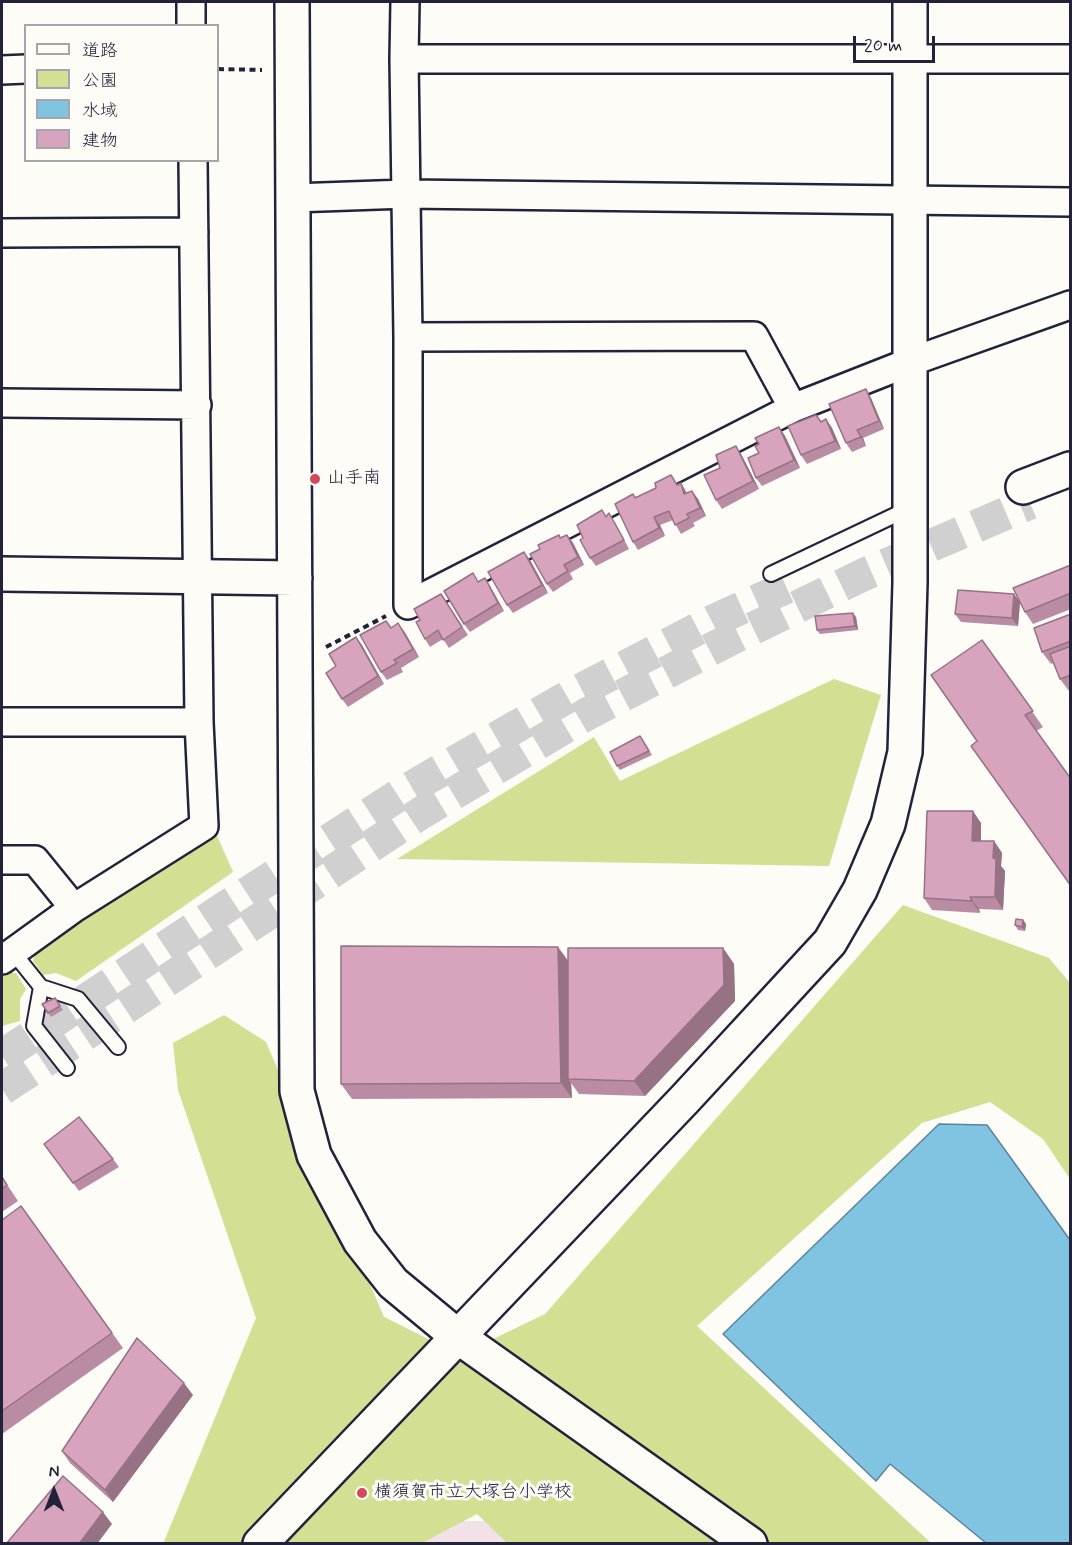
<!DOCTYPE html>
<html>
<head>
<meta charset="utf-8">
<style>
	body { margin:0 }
	#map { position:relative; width:1072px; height:1545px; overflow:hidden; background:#fdfcf7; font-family:Mynerve,"Klee One",sans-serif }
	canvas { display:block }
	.frame { position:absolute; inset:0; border:3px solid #22223b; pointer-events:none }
	.legend { position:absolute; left:24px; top:24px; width:195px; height:138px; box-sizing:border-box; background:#fdfcf7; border:2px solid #a5a5ac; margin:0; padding:8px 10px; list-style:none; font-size:18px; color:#22223b }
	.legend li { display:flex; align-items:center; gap:12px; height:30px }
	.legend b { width:30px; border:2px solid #a5a5ac }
	.north { position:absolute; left:24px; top:1461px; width:60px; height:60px; -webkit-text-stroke:4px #fdfcf7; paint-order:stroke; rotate:0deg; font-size:16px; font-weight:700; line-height:24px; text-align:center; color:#22223b }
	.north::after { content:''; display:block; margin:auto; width:21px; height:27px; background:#22223b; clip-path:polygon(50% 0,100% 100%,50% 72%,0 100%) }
	.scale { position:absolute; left:853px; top:36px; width:82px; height:27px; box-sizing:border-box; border:3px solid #22223b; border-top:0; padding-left:8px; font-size:18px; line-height:21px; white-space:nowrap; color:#22223b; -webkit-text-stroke:4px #fdfcf7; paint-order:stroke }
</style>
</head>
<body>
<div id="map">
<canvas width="1072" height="1545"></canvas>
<div class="frame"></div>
<ul class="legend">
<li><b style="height:8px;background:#fdfcf7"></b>道路</li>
<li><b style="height:16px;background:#d3df92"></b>公園</li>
<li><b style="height:16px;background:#80c4e1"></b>水域</li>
<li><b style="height:16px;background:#d7a3bd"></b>建物</li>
</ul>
<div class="north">N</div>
<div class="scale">20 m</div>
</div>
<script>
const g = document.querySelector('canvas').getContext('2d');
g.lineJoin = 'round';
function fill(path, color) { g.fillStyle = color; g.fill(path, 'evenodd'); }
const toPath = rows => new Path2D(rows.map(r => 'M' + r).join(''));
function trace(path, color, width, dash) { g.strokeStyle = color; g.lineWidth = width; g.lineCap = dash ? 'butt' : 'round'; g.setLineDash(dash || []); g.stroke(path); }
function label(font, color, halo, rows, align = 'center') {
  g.font = font + ' Mynerve,"Klee One",sans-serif'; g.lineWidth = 6; g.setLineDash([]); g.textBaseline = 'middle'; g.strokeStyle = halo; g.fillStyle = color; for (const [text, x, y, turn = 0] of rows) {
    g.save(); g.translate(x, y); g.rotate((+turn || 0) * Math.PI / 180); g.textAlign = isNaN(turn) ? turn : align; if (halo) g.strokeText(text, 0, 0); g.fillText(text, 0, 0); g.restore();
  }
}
fill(toPath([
	[412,1521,512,1521,534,1544,288,1544]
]), '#f2e1e6');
fill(toPath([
	[834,679,881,695,829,866,397,859,594,737,620,781],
	[215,831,233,872,76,981,56,973,43,975,33,961,36,952],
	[903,905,1049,958,1070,983,1070,1179,1043,1139,990,1102,922,1123,697,1326,931,1543,507,1543,477,1514,422,1543,163,1544,256,1318,178,1090,173,1043,224,1015,266,1042,384,1317,460,1355,545,1314],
	[6,972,16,973,26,989,20,999,20,1021,2,1026,2,975]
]), '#d3df92');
const water = toPath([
	[939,1124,987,1125,1070,1240,1070,1543,986,1543,890,1464,876,1481,723,1334,939,1124]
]);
fill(water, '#80c4e1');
trace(water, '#5a839f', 1.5);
trace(toPath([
	[2,1056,223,909,405,791,571,695,715,620,787,587],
	[2,1089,421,813,587,714,727,641,865,574,1030,503]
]), '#d1d0d1', 33, [33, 16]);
const service = toPath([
	[771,574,910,508],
	[13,952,41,987,34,1026,67,1068],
	[41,987,78,999,118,1047]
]);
const minor = toPath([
	[191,2,191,26],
	[405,2,404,59,1070,59],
	[404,59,408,337,408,605,793,408,910,362,1070,305],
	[2,70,26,69],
	[293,198,406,194,1070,202],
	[2,233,194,232],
	[408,337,754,336,793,408],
	[2,403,197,405],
	[2,722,199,722],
	[2,860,35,860,74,908,204,826,199,722,193,160],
	[2,960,74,908]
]);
const tertiary = toPath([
	[292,2,297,1091,314,1155,360,1241,393,1283,457,1336,750,1544],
	[2,574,295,578],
	[260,1544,684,1100,830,942,860,890,888,824,905,752,910,583,910,2]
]);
const motorway = toPath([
	[1023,487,1070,469]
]);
trace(service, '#22223b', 18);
trace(minor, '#22223b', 32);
trace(tertiary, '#22223b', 38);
trace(motorway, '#22223b', 38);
trace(toPath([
	[218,69,262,70],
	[326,647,386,616]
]), '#22223b', 4, [6, 4.5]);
trace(service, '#fdfcf7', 14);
trace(minor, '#fdfcf7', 27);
trace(tertiary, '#fdfcf7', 33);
trace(motorway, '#fdfcf7', 33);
fill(toPath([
	[871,398,884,429,863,438,866,446,852,452,846,443],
	[826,419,832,428,841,449,807,464,801,455,821,422],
	[779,427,785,436,800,468,762,486,756,478,759,453,759,444],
	[741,454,759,489,722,509,716,500,720,468],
	[681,483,687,493,692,491,698,499,706,516,693,523,695,526,681,534,673,520,660,525,665,536,638,550,633,542,633,494,636,497],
	[602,510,606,516,615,522,629,549,596,566,590,558,583,538],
	[567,535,573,543,584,565,570,573,573,579,553,592,547,584,561,538],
	[530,560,548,593,513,613,507,605],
	[1071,565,1071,609,1033,624,1025,612],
	[485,578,490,586,504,611,470,632,464,624,479,581],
	[1014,594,1020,602,1018,626,961,622,955,614],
	[446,602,468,635,449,648,443,639,430,647,425,639,420,620],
	[1071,614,1071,690,1069,691,1060,679,1053,663,1051,664,1042,652],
	[856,617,858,630,820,634,817,630],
	[391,628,404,631,419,657,401,668,403,672,387,680,381,672],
	[356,637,384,684,348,707,342,699,336,666],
	[982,640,1043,727,1036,731,977,741],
	[640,736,652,755,620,770,617,766],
	[981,823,981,841,994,841,1002,853,1001,866,1005,871,1003,910,979,909,980,913,932,910,924,898],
	[1023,920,1026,924,1025,931,1018,930,1015,925],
	[723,948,734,964,735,1001,645,1096,579,1094,571,1083,572,1098,352,1099,341,1084,568,961],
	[55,998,63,1010,51,1017,42,1004],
	[44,1144,113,1159,119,1167,79,1191],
	[2,1177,18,1201,2,1212],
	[21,1206,123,1348,2,1434,2,1220],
	[193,1395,113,1502,70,1463,62,1451]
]), '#b98ca3');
fill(toPath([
	[866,389,871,398,884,429,879,421],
	[826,419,832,428,841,449,835,441],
	[779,427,785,436,800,468,794,460],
	[857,430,863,438,866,446,861,437],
	[736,446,741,454,759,489,753,481],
	[681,483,686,492,690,503,684,494],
	[692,491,698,499,706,516,700,508],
	[654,517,660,525,665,536,659,528],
	[567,535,573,543,584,565,578,557],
	[524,552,530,560,548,593,542,585],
	[485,578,490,586,504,611,498,603],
	[1014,594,1020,602,1018,626,1012,618],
	[853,613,856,617,858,630,855,626],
	[398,623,404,631,419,657,413,649],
	[356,637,362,645,384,684,378,676],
	[973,811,981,823,981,853,972,841],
	[994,841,1002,853,1001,866,1005,871,1003,910,995,897,993,858],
	[970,897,979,909,980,913,972,901],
	[1023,920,1026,924,1025,931,1022,927],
	[558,947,569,962,568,1079,571,1083,572,1098,561,1083],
	[723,948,734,964,735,1001,645,1096,634,1081],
	[184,1383,193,1395,113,1502,105,1490],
	[103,1512,112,1524,97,1544,79,1544]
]), '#967284');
const building = toPath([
	[866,389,879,421,857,430,861,437,846,443,829,404,866,389],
	[816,415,821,422,826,419,835,441,801,455,788,426,816,415],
	[779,427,794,460,756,478,748,458,759,453,755,446,759,444,755,438,779,427],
	[736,446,753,481,716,500,704,475,720,468,716,455,736,446],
	[671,475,677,485,681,483,684,494,692,491,700,508,687,514,689,518,675,525,669,511,654,517,659,528,633,542,615,504,633,494,635,498,656,488,655,483,671,475],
	[602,510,606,517,609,513,624,540,590,558,580,540,583,538,577,525,602,510],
	[559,535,560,538,567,535,578,557,564,565,568,571,547,584,530,554,540,549,538,545,559,535],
	[524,552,542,585,507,605,488,572,524,552],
	[1071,565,1071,593,1025,612,1013,588,1071,565],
	[473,573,478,582,485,578,498,603,464,624,444,591,473,573],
	[958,590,1014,594,1012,618,955,614,958,590],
	[441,594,462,627,443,640,438,630,425,639,416,622,420,620,414,609,441,594],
	[853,613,855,626,817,630,815,616,853,613],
	[1071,614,1071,641,1042,652,1034,628,1071,614],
	[386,621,391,628,398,623,413,649,394,660,397,663,381,672,360,635,386,621],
	[356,637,378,676,342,699,326,673,336,666,329,654,356,637],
	[982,640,1033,711,1025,715,1071,779,1071,886,971,746,977,741,931,675,982,640],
	[1071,646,1071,675,1060,679,1050,654,1071,646],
	[640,736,649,751,617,766,610,752,640,736],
	[927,811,973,811,972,841,994,841,993,858,996,859,995,897,970,897,972,901,924,898,927,811],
	[1016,919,1023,920,1022,927,1015,925,1016,919],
	[341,946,558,947,561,1083,341,1084,341,946],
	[568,948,723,948,724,985,634,1081,568,1079,568,948],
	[55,998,60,1006,48,1013,42,1004,55,998],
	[79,1117,113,1159,73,1183,44,1144,79,1117],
	[2,1177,7,1185,2,1189,2,1177],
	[21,1206,112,1333,2,1411,2,1220,21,1206],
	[137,1338,184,1383,105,1490,62,1451,137,1338],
	[63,1476,103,1512,79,1544,6,1544,63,1476]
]);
fill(building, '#d7a3bd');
trace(building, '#967284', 1.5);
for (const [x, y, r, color] of [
	[315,479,6,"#d1495b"],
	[362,1493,6,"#d1495b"]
]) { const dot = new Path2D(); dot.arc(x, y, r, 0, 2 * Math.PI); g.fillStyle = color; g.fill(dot); trace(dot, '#fdfcf7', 2); }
label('18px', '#22223b', '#fdfcf7', [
	["山手南",327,479],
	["横須賀市立大塚台小学校",374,1493]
], 'left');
</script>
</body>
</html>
